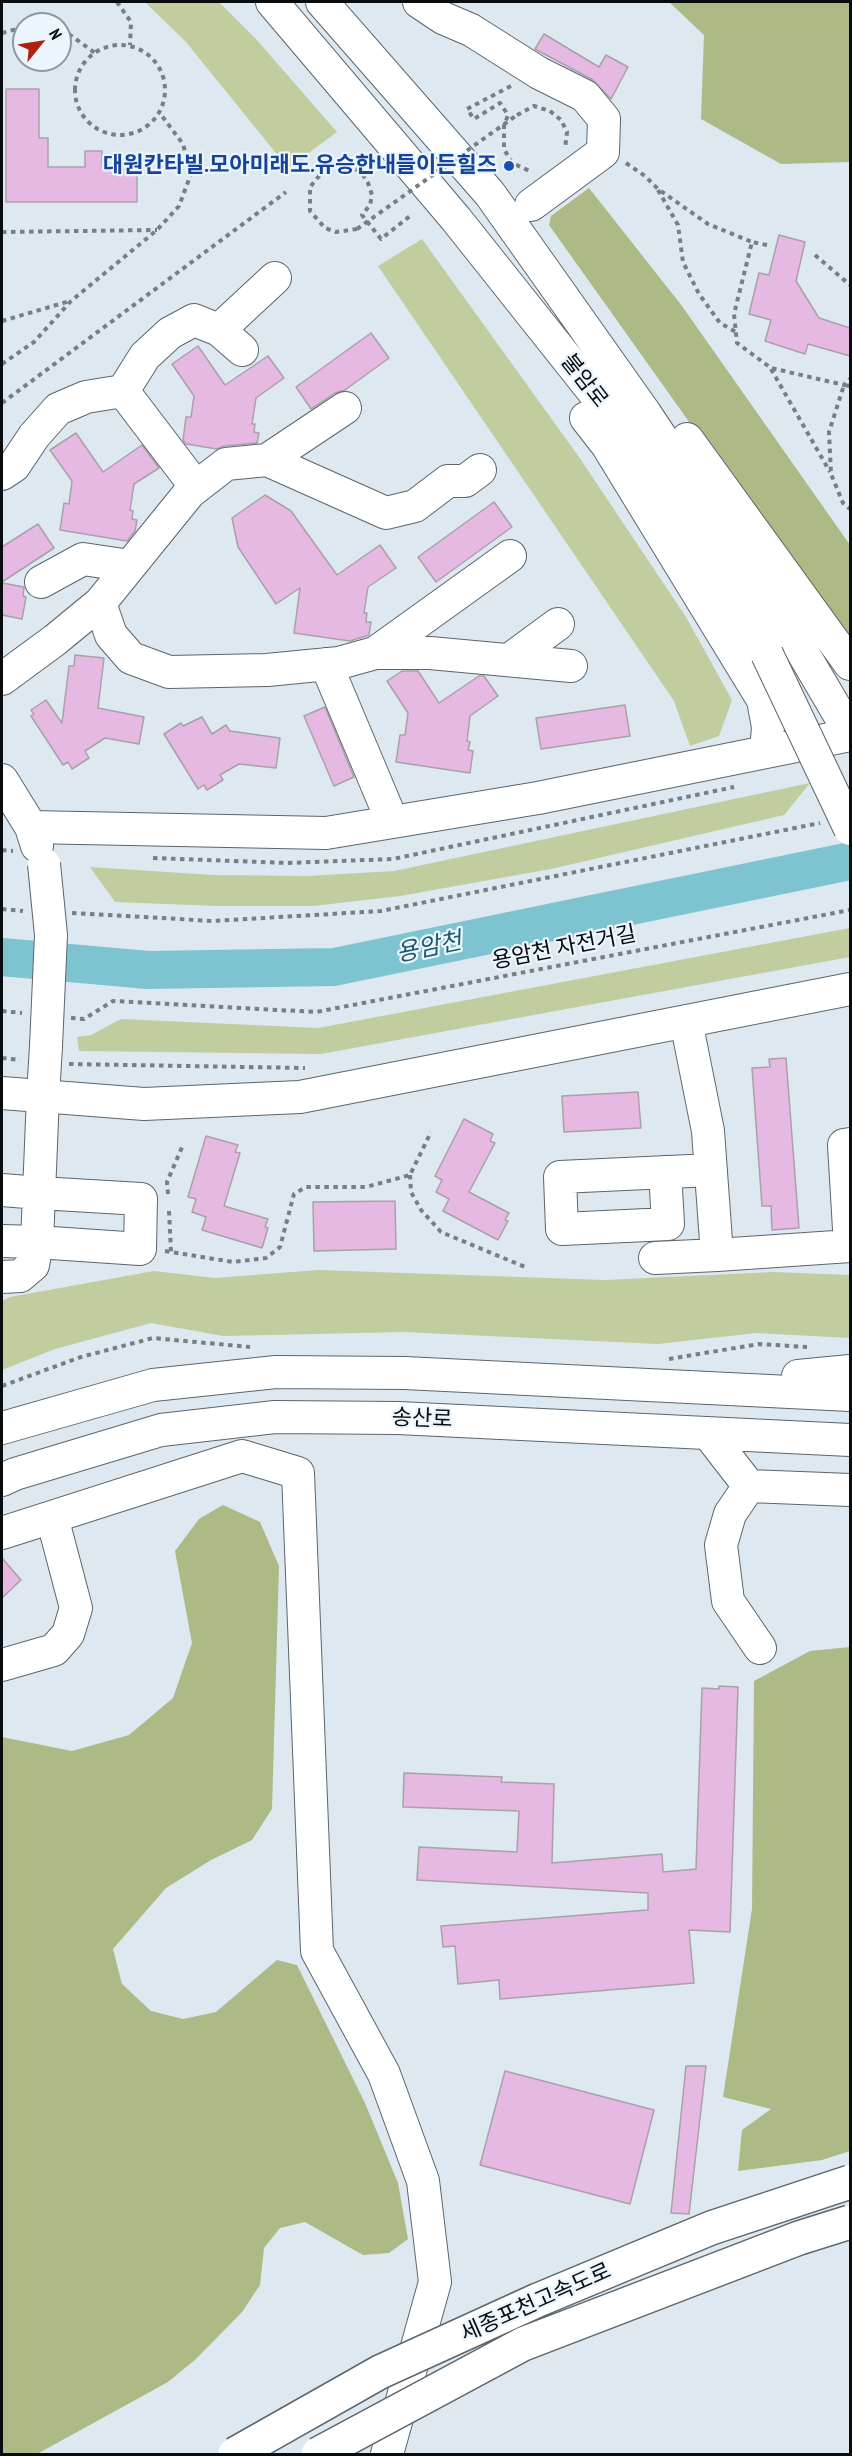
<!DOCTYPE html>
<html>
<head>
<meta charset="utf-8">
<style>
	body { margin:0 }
	#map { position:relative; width:852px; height:2456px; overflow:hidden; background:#dde8f0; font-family:"PT Sans Narrow",sans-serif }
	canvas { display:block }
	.frame { position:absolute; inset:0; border:3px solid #090c0f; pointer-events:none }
	.north { position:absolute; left:12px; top:12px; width:60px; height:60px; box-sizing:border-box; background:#eaf5fe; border:2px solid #90989e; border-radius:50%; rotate:60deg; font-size:16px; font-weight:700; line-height:24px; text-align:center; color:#090c0f }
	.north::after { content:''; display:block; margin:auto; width:21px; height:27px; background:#af210f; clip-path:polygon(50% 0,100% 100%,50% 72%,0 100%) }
</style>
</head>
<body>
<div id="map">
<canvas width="852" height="2456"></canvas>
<div class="frame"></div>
<div class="north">N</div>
</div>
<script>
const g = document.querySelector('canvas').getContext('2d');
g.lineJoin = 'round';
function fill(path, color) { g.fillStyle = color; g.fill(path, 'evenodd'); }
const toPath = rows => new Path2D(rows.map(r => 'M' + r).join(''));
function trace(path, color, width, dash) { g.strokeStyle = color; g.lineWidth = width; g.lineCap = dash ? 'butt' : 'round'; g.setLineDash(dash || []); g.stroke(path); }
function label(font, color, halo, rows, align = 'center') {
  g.font = font + ' "PT Sans Narrow","Noto Sans KR",sans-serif'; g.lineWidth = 4.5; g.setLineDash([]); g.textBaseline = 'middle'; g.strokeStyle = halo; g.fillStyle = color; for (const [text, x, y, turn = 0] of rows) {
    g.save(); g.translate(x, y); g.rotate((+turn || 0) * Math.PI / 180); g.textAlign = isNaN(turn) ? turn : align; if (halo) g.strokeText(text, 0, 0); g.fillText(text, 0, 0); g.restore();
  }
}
fill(toPath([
	[145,2,219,2,256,39,337,132,311,151,292,173,186,42],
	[422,239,579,457,686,617,732,700,719,736,690,746,674,701,378,266],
	[810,783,784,815,551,869,400,896,313,906,218,906,115,902,90,867,213,875,308,876,394,871],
	[850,928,850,957,321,1054,79,1051,77,1037,91,1035,121,1019,318,1028],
	[318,1270,605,1280,773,1272,850,1275,850,1338,756,1333,658,1344,404,1332,223,1336,151,1323,55,1349,2,1370,2,1301,10,1297,154,1271,215,1278]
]), '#c1cd9e');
fill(toPath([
	[669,2,850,2,850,162,781,164,701,119,704,35],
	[589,188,682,306,850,545,850,648,549,225,551,216],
	[223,1505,260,1522,279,1566,272,1809,252,1840,211,1860,166,1888,113,1949,122,1984,151,2011,183,2019,216,2012,277,1960,297,1965,365,2103,398,2183,408,2239,389,2253,363,2255,305,2222,280,2228,264,2248,260,2285,242,2312,196,2359,168,2382,37,2454,2,2454,2,1737,72,1751,129,1735,173,1698,192,1643,175,1551,199,1519],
	[850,1647,850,2151,822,2160,738,2171,742,2130,771,2109,723,2097,752,1909,754,1681,810,1651]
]), '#aeba86');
trace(toPath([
	[2,957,148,970,334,967,850,861]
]), '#7ec4d0', 38);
const building = toPath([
	[544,34,599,67,606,55,628,67,611,99,593,80,535,49,544,34],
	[6,89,39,89,39,138,48,138,48,167,85,167,85,151,102,151,102,166,137,166,137,202,6,202,6,89],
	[779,235,805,242,796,281,819,318,850,328,850,356,808,344,805,354,765,341,771,320,749,314,759,273,769,275,779,235],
	[371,333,389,358,345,390,335,393,311,409,296,387,371,333],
	[198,346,225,385,268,356,284,378,256,398,252,424,255,424,254,432,259,433,257,443,224,446,217,449,186,444,183,440,186,417,191,417,194,396,172,364,198,346],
	[76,433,103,472,142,445,159,468,134,484,130,510,133,511,132,519,137,520,135,531,127,541,60,530,64,503,69,504,72,481,50,450,76,433],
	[265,495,291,511,337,575,380,545,396,568,368,587,364,613,367,613,366,622,371,622,369,635,350,641,294,633,300,588,276,604,238,547,232,518,265,495],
	[494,502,512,527,436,582,418,557,494,502],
	[38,524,54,548,2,582,2,547,38,524],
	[2,583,24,587,23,596,26,597,22,619,2,615,2,583],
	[75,655,104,658,98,708,144,717,139,744,105,738,85,751,89,758,72,769,68,762,63,765,31,716,34,714,31,710,46,700,62,723,69,666,74,666,75,655],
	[402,671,418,671,439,703,479,676,484,676,498,696,470,716,467,741,470,742,468,750,473,751,470,773,396,762,400,735,405,735,408,713,387,681,402,671],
	[625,705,630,736,541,749,536,718,625,705],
	[325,707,354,777,334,786,304,716,325,707],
	[202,717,212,734,226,725,230,731,280,738,276,768,239,764,220,775,223,780,207,790,204,785,198,789,164,734,181,723,183,726,202,717],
	[786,1058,799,1228,772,1230,771,1206,762,1206,752,1068,770,1067,769,1059,786,1058],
	[638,1092,641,1128,564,1132,562,1096,638,1092],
	[464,1119,493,1134,490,1141,495,1143,469,1192,509,1213,505,1220,508,1221,498,1240,443,1211,449,1199,436,1192,442,1180,435,1176,464,1119],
	[206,1136,238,1145,235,1152,240,1153,224,1206,268,1219,265,1227,268,1228,262,1248,202,1230,206,1217,192,1212,196,1199,188,1197,206,1136],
	[395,1201,396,1249,314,1251,313,1202,395,1201],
	[2,1558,21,1580,2,1598,2,1558],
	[719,1686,738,1687,730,1932,689,1930,694,1983,500,1999,499,1980,458,1984,455,1946,443,1947,441,1926,648,1910,648,1893,417,1880,419,1847,517,1852,519,1811,403,1807,404,1773,502,1777,501,1782,554,1784,552,1863,662,1854,663,1872,696,1869,702,1688,719,1689,719,1686],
	[686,2066,706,2066,689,2214,671,2213,686,2066],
	[505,2071,654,2110,630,2204,480,2165,505,2071]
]);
fill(building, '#e5b9e1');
trace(building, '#aaa0a9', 1.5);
const minor = toPath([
	[272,2,456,219,623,429,701,547,767,654],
	[322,2,490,194,645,413,793,636,850,733],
	[419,2,443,18,471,30,539,73,585,96,604,119,603,152,531,205],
	[219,330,275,278],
	[123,391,145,356,170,333,194,320,219,330,242,350],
	[586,418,607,445,763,700,768,727,766,751],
	[687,439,850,664],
	[267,460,345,408],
	[2,474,14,466,34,436,58,409,86,397,123,391,196,487],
	[41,582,83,559,130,566],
	[100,603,111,635,131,658,169,672,267,670,339,663,375,653,430,653,571,666],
	[375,653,510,556],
	[509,660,558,624],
	[326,664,392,821],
	[2,679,55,640,100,603,190,492,226,464,267,460,386,513,415,506,448,481,465,481,480,470],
	[2,780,31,827,37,846],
	[31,827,326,833,538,798,850,735],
	[686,1021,708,1131,717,1255,850,1246],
	[2,1093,144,1104,300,1097,850,989],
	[665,1172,668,1224,562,1229,560,1177,711,1170],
	[2,1190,39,1193,141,1199,140,1249,37,1242,39,1193,43,1096,46,1046],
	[2,1241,37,1242,33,1265,20,1276,2,1277],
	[850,1246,844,1145,850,1144],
	[655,1258,717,1255],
	[798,1376,850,1371],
	[2,1428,153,1385,276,1372,405,1373,850,1395],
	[708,1433,749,1486,850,1490],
	[2,1480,15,1474,161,1430,275,1417,398,1418,850,1440],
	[749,1486,730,1514,721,1545,728,1601,760,1648],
	[2,1533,242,1456,298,1473,317,1951,384,2074,423,2181,435,2282,387,2454],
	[2,1665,54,1650,68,1634,76,1608,52,1517]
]);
trace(minor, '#5c656c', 34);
trace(toPath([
	[117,2,131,22,130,45],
	[60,32,69,34,95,53],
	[2,33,24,27],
	'75 90a45 45 0 1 1 90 0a45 45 0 1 1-90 0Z',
	[511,86,467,109,474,119,500,103,508,115,504,126,504,149,512,163,532,172],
	[517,115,534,106,550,111,561,120,567,132,565,149],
	[626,163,645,176,658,189,708,224,752,242],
	[658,190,678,225,683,262,699,294,720,323,736,332],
	[357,229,336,232,325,228,310,211,310,187,324,170,335,165,349,166,361,172,368,183,372,195,370,205,362,215,381,239,410,216],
	[2,232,157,230],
	[767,245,752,242,734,314,737,343,771,368,844,385,850,379],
	[815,255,850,285],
	[2,321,70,301],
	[2,364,34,342,71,301,157,230,179,206,191,174,183,144,159,112],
	[771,369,830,472],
	[850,386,844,385,829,432,831,474,843,503,850,509],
	[2,403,286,192],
	[2,850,13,851],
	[153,858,287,863,393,859,734,787],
	[2,909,23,911],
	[72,913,213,921,381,911,820,823],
	[2,1011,22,1013],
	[71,1018,84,1019,113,1001,316,1012,850,910],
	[2,1058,20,1060],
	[69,1064,305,1068],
	[410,1175,411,1192,421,1210,441,1232,525,1267],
	[168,1194,167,1182,183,1145],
	[169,1211,171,1252],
	[165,1251,233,1262,266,1258,280,1247,294,1194,306,1187,366,1187,410,1175,431,1132],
	[669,1359,759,1344,807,1347],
	[2,1386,81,1357,153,1338,250,1347]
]), '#777e84', 4, [4.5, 4.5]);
trace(minor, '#fff', 32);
const minorBridge = toPath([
	[767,654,850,829],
	[44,864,51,935,46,1046]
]);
const highwayBridge = toPath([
	[235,2454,380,2372,538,2300,711,2228,850,2182],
	[318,2454,523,2344,799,2238,850,2222]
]);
trace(minorBridge, '#5c656c', 34, []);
trace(highwayBridge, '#5c656c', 36, []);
trace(toPath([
	[357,229,517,115]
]), '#777e84', 4, [4.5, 4.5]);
trace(minorBridge, '#fff', 32);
trace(highwayBridge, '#fff', 33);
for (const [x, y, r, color] of [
	[509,166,6,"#1a4fb4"]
]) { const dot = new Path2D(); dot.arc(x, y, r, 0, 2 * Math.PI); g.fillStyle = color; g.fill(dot); trace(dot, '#eaf5fe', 2); }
label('bold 22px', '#164399', '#eaf5fe', [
	["대원칸타빌.모아미래도.유승한내들이든힐즈",497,166]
], 'right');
label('22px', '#090c0f', '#eaf5fe', [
	["불암로",584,381,52],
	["용암천 자전거길",564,948,-11],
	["송산로",422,1419,2],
	["세종포천고속도로",536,2303,-24]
]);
label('italic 24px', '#205b64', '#eaf5fe', [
	["용암천",429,948,-12]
]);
</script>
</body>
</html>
